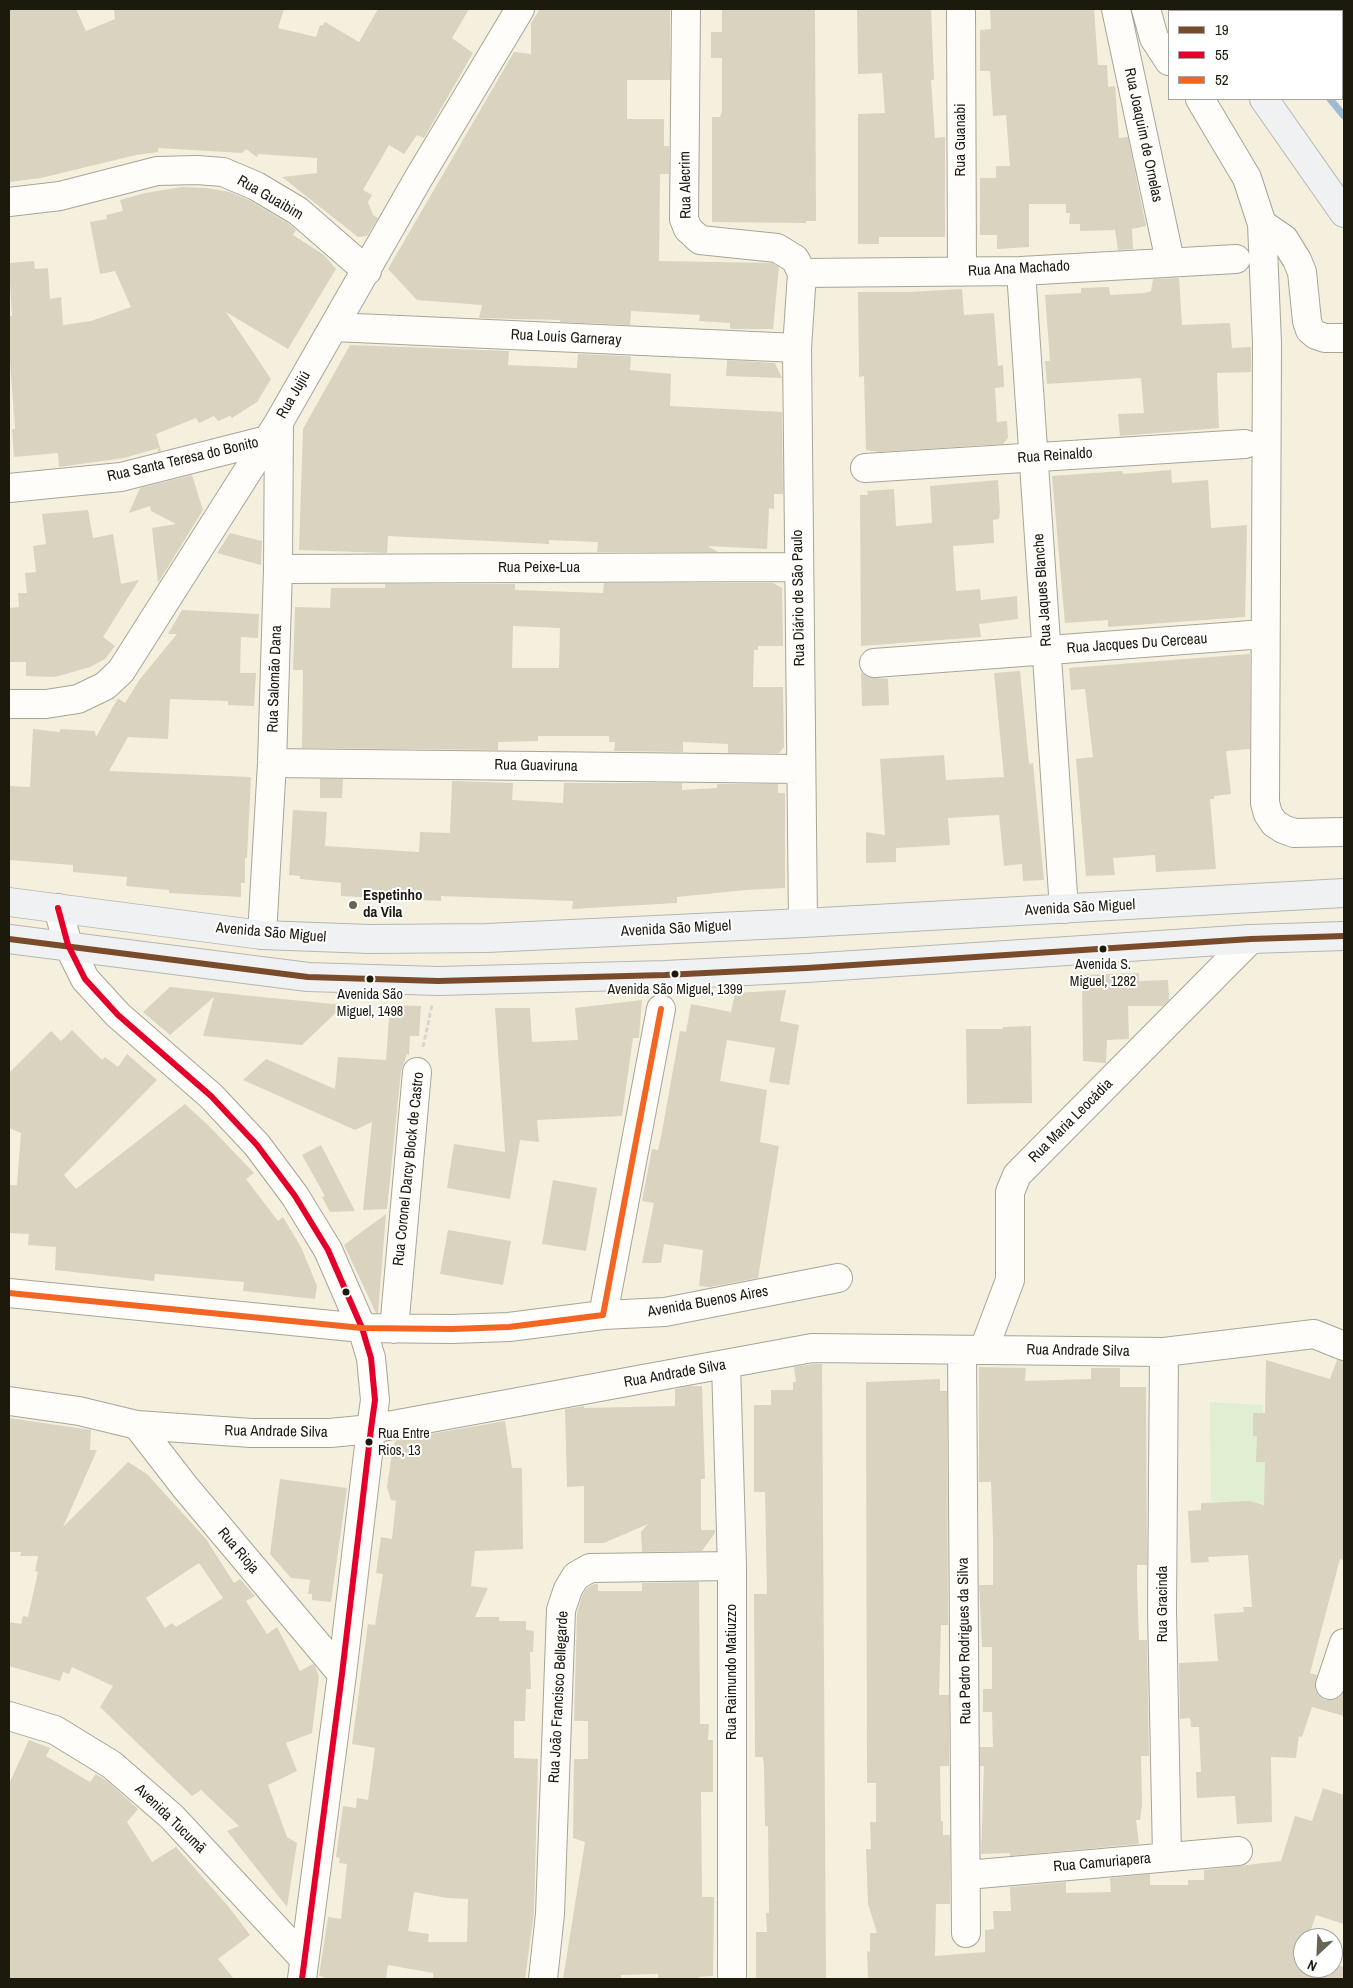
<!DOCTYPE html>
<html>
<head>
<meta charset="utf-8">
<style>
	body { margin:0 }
	#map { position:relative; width:1353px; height:1988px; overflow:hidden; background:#f5f0de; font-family:"Archivo Narrow",sans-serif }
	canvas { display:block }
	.frame { position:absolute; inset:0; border:10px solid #1c190d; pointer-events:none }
	.legend { position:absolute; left:1168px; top:10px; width:175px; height:90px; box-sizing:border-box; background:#fff; border:1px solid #a4a39e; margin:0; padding:6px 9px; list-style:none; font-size:15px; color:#1c190d }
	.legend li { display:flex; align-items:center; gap:10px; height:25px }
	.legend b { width:25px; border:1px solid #a4a39e }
	.north { position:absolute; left:1293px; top:1928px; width:50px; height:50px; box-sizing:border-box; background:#fff; border:1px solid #a4a39e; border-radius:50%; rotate:205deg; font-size:14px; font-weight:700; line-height:20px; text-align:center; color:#1c190d }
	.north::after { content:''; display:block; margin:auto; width:18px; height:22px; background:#686456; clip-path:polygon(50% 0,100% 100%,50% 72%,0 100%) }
</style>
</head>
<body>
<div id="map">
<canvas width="1353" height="1988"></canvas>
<div class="frame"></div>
<ul class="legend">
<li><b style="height:6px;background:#7a4b2a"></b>19</li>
<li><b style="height:6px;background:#e4002b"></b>55</li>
<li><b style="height:6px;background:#f26522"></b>52</li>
</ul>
<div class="north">N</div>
</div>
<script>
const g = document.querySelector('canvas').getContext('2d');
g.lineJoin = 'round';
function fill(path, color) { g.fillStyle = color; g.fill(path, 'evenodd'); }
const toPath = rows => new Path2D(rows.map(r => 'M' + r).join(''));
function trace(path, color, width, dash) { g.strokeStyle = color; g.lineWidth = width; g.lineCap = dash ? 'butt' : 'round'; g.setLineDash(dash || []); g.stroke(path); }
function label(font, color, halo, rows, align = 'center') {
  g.font = font + ' "Archivo Narrow",sans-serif'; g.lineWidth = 4; g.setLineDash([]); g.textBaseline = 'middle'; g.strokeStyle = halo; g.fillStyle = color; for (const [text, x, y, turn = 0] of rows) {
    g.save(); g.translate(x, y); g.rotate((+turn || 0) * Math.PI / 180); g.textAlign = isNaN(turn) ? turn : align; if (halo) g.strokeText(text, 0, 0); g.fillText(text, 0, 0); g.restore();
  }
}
fill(toPath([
	[1210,1402,1263,1405,1266,1504,1211,1501]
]), '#e0eed1');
trace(toPath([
	[1269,9,1271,11],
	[1330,99,1344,116]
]), '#a0bad2', 7);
fill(toPath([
	[9,9,76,9,86,31,115,19,114,9,284,9,278,28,316,37,320,25,322,26,325,22,359,42,378,9,469,9,452,38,473,53,424,138,417,135,404,154,389,145,363,190,372,195,368,202,373,215,378,218,367,236,358,237,282,177,317,173,317,158,258,154,257,157,246,149,242,153,158,148,158,152,136,155,41,178,9,182],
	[540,9,670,9,670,80,627,80,627,119,664,119,664,146,669,146,669,174,660,174,659,261,772,263,779,267,773,329,730,329,730,323,699,321,700,315,631,311,630,325,560,322,560,320,479,318,482,305,417,300,388,269,514,52,531,54,531,23],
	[722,9,815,9,816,221,806,221,806,223,712,222,712,117,720,117,722,111,722,58,711,58,711,32,722,32],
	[857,9,931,9,934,80,931,80,935,138,945,137,945,237,879,237,879,244,858,244,858,114,885,113,882,73,858,74],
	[990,9,1094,9,1098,65,1107,65,1108,87,1115,86,1119,138,1128,137,1146,226,1132,229,1133,249,1118,250,1115,230,1080,231,1080,224,1069,224,1070,213,1066,213,1066,204,1029,204,1029,247,997,249,997,235,980,235,980,178,996,178,996,166,1010,166,1006,115,993,116,990,71,980,71,980,30,991,29],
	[182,187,207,188,230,192,249,200,289,224,296,230,293,235,324,255,336,269,288,349,226,312,271,379,257,402,232,418,230,416,218,421,214,416,199,423,196,418,156,434,161,451,157,452,159,448,124,458,59,467,58,453,14,457,12,429,15,429,9,347,9,316,12,316,9,263,34,261,35,269,48,268,50,299,61,297,63,325,91,321,131,307,115,271,100,274,90,222,107,219,106,215,123,211,120,200,145,193],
	[1179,278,1182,325,1230,323,1232,348,1251,347,1251,372,1217,373,1219,428,1120,436,1118,414,1144,413,1141,378,1047,384,1045,361,1050,361,1045,295,1081,293,1081,288,1109,287,1110,295,1145,293,1151,291,1153,279],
	[962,289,964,315,994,313,998,366,1003,365,1004,387,995,388,997,422,1007,421,1008,438,1003,444,878,452,866,450,864,376,859,377,858,292,908,292],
	[350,345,509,351,508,365,577,368,578,354,628,356,631,357,630,370,671,374,670,406,782,412,783,494,774,494,774,509,769,508,767,549,708,546,718,552,597,552,598,542,549,540,549,544,388,536,387,553,299,550,303,429],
	[727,360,775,363,782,378,726,376],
	[1171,470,1172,483,1208,480,1211,528,1247,525,1245,617,1108,627,1108,620,1065,623,1052,476,1122,471,1123,474],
	[192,475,203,510,158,583,152,528,176,524,151,511,150,506,129,513,140,488],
	[998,480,1000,511,999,519,993,520,994,543,953,546,956,591,980,589,981,600,1017,596,1018,619,979,624,981,637,861,646,860,495,868,495,867,491,894,489,896,526,932,523,930,486],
	[88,510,93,538,113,534,121,584,139,580,103,637,115,646,105,659,90,667,55,677,26,676,26,662,9,662,9,608,19,607,18,593,27,593,25,573,36,572,33,546,46,544,42,514],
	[230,533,262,541,261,565,217,553],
	[604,583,773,583,782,588,783,646,758,646,758,650,754,650,753,687,783,687,784,747,779,753,728,753,728,744,683,742,683,752,614,751,615,742,609,742,609,736,538,736,538,741,498,742,498,750,302,748,303,670,293,670,295,607,330,608,331,588,385,588,385,584,515,584,515,590,603,593],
	[513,626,560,628,559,668,512,668],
	[182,610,259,614,258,638,241,637,240,673,256,673,254,706,228,705,228,701,170,699,168,739,128,737,109,771,251,777,247,858,245,858,245,883,241,883,241,897,169,893,169,890,126,886,127,877,73,872,73,865,9,860,9,786,30,787,33,729,60,732,60,729,95,731,96,737,118,698,125,703,140,679,177,634,168,634],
	[1250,654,1250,749,1226,751,1231,794,1214,796,1214,799,1210,799,1216,869,1156,872,1155,855,1113,858,1115,875,1086,876,1076,759,1093,757,1085,689,1071,690,1069,668],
	[1020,671,1029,764,1033,763,1044,880,1023,881,1022,864,1004,866,999,815,948,818,950,845,896,848,896,862,866,863,866,832,885,835,880,759,944,755,946,780,1004,777,994,673],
	[861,672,868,677,888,679,889,705,862,706],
	[320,779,343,779,342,798,320,798],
	[452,781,513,783,512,800,563,803,564,783,682,783,682,790,717,788,717,784,778,784,778,793,785,793,785,888,746,890,677,897,677,903,572,909,573,901,441,896,441,901,341,896,341,883,300,879,300,876,289,875,293,810,327,812,325,846,419,852,420,832,450,833],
	[1139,973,1139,981,1168,980,1169,1000,1163,1006,1128,1006,1129,1039,1107,1040,1106,1063,1083,1061,1082,975],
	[170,987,251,996,344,1005,302,1045,203,1036,214,997,170,1035,143,1012],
	[786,990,780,1021,799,1025,789,1085,769,1082,775,1048,727,1040,720,1081,767,1090,760,1142,779,1146,758,1278,710,1287,699,1286,703,1250,664,1244,661,1263,642,1263,654,1203,642,1201,652,1149,658,1150,661,1137,680,1031,686,1032,691,1004,731,1012,735,993],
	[642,1000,639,1038,633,1038,622,1116,537,1120,539,1142,520,1140,510,1199,447,1188,454,1144,505,1152,495,1008,530,1008,532,1042,578,1040,575,1008],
	[390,1005,421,1006,419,1036,410,1036,409,1055,407,1054,401,1071,387,1209,363,1210,372,1122,355,1130,243,1080,266,1059,335,1089,338,1057,386,1060],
	[1031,1026,1032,1103,967,1104,966,1029,1003,1029,1003,1027],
	[72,1030,102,1060,105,1057,118,1067,127,1054,157,1080,64,1175,76,1189,185,1104,208,1125,254,1173,246,1179,278,1221,283,1217,301,1247,317,1286,315,1299,243,1291,244,1282,155,1274,154,1281,55,1270,56,1247,28,1245,29,1234,9,1233,9,1185,17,1185,21,1133,9,1128,9,1073,51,1031,61,1041],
	[321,1145,355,1211,330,1212,322,1197,325,1196,302,1155],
	[553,1180,597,1188,586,1251,542,1244],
	[386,1214,378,1313,376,1313,344,1245],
	[448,1230,511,1241,503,1285,440,1274],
	[1266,1360,1330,1379,1337,1360,1344,1361,1344,1560,1340,1559,1310,1673,1317,1675,1315,1689,1319,1696,1325,1700,1334,1700,1340,1697,1344,1691,1344,1716,1312,1707,1302,1737,1299,1736,1296,1758,1271,1757,1272,1822,1237,1824,1235,1796,1197,1798,1196,1772,1201,1772,1199,1727,1191,1727,1190,1718,1180,1719,1179,1663,1218,1661,1214,1614,1244,1612,1243,1607,1252,1607,1248,1555,1208,1557,1209,1562,1191,1563,1188,1511,1201,1510,1201,1503,1249,1501,1264,1505,1265,1462,1256,1462,1257,1436,1253,1436,1253,1413,1265,1413],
	[813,1364,822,1364,826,1979,766,1979,756,1978,756,1932,767,1932,766,1913,769,1913,768,1826,765,1826,764,1767,763,1757,755,1757,754,1594,767,1594,765,1492,754,1492,754,1405,771,1405,771,1390,793,1390,793,1382,796,1382,794,1367],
	[979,1367,1026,1368,1025,1381,1091,1379,1091,1368,1120,1368,1120,1387,1146,1387,1147,1565,1137,1565,1137,1581,1139,1640,1147,1640,1149,1756,1141,1756,1142,1806,1140,1820,1136,1820,1139,1844,1010,1856,1010,1853,981,1854,984,1766,980,1766,980,1747,993,1747,992,1712,983,1712,983,1689,992,1689,992,1647,982,1647,979,1585,993,1585,993,1537,991,1482,979,1482],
	[940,1379,940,1391,947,1391,948,1625,941,1625,939,1695,949,1695,949,1766,940,1766,941,1821,943,1821,943,1835,950,1835,950,1904,936,1904,935,1956,985,1952,985,1930,994,1929,993,1911,1011,1911,1010,1887,1066,1882,1066,1893,1111,1892,1110,1878,1150,1874,1150,1885,1188,1885,1188,1880,1204,1880,1204,1870,1281,1861,1295,1816,1312,1821,1323,1788,1344,1795,1344,1924,1316,1915,1308,1938,1303,1938,1303,1968,1333,1968,1333,1963,1344,1967,1344,1979,868,1979,867,1951,870,1952,870,1933,877,1933,868,1904,866,1849,871,1849,870,1822,876,1822,876,1783,867,1783,866,1382],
	[689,1386,702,1386,705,1479,701,1479,701,1530,715,1530,715,1533,702,1551,642,1552,641,1532,648,1524,604,1543,584,1543,584,1486,567,1487,565,1409,584,1406,584,1408,675,1406,675,1389],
	[9,1418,91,1430,90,1450,97,1450,63,1527,128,1462,147,1474,206,1539,234,1583,240,1579,255,1596,246,1601,267,1634,277,1627,300,1671,313,1664,315,1666,319,1677,312,1733,286,1743,297,1771,268,1785,287,1837,297,1843,287,1907,227,1831,239,1826,201,1790,192,1796,100,1707,113,1686,72,1667,69,1674,63,1672,60,1681,9,1666,9,1622,21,1624,23,1616,28,1617,38,1572,35,1571,38,1556,20,1556,21,1552,9,1552],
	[199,1563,223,1598,176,1627,172,1623,165,1628,146,1598],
	[505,1421,512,1468,522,1468,523,1549,475,1551,471,1586,488,1588,475,1617,499,1617,499,1621,526,1621,526,1630,534,1631,533,1652,530,1652,531,1689,526,1689,525,1721,514,1721,514,1758,538,1759,534,1913,525,1979,433,1979,433,1973,388,1965,386,1979,324,1979,324,1977,319,1976,328,1917,341,1919,347,1864,339,1863,340,1858,336,1857,343,1806,356,1808,357,1798,368,1800,375,1748,352,1744,368,1624,375,1625,383,1574,376,1573,381,1537,392,1539,396,1501,391,1500,387,1487,393,1446,396,1440],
	[414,1892,447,1898,468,1899,467,1942,428,1942,429,1934,408,1931],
	[280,1479,347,1488,331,1602,312,1600,312,1594,308,1594,310,1580,291,1578,270,1554],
	[699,1582,700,1724,709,1724,708,1740,713,1740,713,1792,701,1792,702,1897,714,1897,713,1976,699,1977,699,1979,658,1979,658,1974,621,1975,621,1979,563,1979,585,1842,573,1838,574,1759,588,1759,588,1721,574,1721,577,1613,582,1596,587,1588,594,1584,598,1584,598,1591,642,1591,642,1583],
	[29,1740,50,1748,46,1756,90,1782,96,1774,107,1781,138,1809,127,1822,152,1862,176,1847,228,1906,250,1935,218,1959,234,1979,9,1979,9,1784]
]), '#d9d3c0');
const minor = toPath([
	[686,9,684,219,688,229,700,240,777,248,795,259,802,273,797,348,803,923],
	[961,9,962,272],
	[1116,9,1170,261],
	[1146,9,1154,38,1169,61],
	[1200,99,1247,178,1262,224,1267,343,1265,803,1268,814,1274,823,1283,829,1294,833,1344,832],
	[9,202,60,196,157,171,197,170,223,172,256,186,298,211,367,271],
	[1262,224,1284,239,1297,260,1302,272,1307,321,1310,330,1316,335,1325,338,1344,338],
	[1021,271,1064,909],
	[802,273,1021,271,1236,259],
	[334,327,797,348],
	[865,468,1245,444],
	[9,488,121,477,267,440],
	[278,569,799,567],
	[874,663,1251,635],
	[9,704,46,704,78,699,105,686,121,671,279,422,418,179,520,9],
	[272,763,801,769],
	[58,908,68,945,85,979,118,1015,211,1096,257,1145,295,1196,328,1250,362,1328,371,1358,375,1400,371,1429,342,1674,302,1979],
	[262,935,272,763,278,569,279,422],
	[9,1293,362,1328,452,1329,509,1327,603,1315,665,1312,838,1278],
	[603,1315,661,1009],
	[394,1329,417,1072],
	[984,1349,1010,1280,1010,1192,1017,1175,1251,939],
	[962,1350,966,1933],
	[1164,1352,1162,1611,1167,1856],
	[726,1364,732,1566,732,1979],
	[9,1401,79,1411,137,1425,251,1433,330,1433,371,1429,812,1348,1164,1352,1314,1334,1344,1346],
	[137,1425,185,1487,342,1674],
	[1330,1685,1344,1643],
	[9,1716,55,1730,112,1765,172,1817,304,1959],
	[967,1875,1238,1851],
	[543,1979,550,1914,561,1610,568,1589,576,1576,590,1568,732,1566]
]);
const major = toPath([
	[1205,9,1206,11],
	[1320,9,1322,11],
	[1342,40,1344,43],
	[1264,99,1344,213],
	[9,902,262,935,370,939,487,938,803,923,1344,893],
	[9,939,308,977,438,981,665,975,807,968,1251,939,1344,936]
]);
trace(minor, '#a8a497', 30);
trace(major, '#b6b6b3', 30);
trace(toPath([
	[423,1047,432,1005]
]), '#d7d6d0', 3, [5, 2.5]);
trace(minor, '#fefdfa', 28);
trace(major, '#f0f1f2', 28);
trace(toPath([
	[9,939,308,977,438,981,665,975,807,968,1251,939,1344,936]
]), '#7a4b2a', 6);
trace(toPath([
	[58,908,68,945,85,979,118,1015,211,1096,257,1145,295,1196,328,1250,362,1328,371,1358,375,1400,371,1429,342,1674,302,1979]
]), '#e4002b', 6);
trace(toPath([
	[9,1293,362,1328,452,1329,509,1327,603,1315,661,1009]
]), '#f26522', 6);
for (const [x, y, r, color] of [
	[353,905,5,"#686456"],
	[1103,949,4.5,"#1c190d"],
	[675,974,4.5,"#1c190d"],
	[370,979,4.5,"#1c190d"],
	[346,1292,4.5,"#1c190d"],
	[369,1442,4.5,"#1c190d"]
]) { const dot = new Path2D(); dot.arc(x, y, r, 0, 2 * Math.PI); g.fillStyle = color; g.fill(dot); trace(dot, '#fff', 2); }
label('14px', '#1c190d', '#fff', [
	["Avenida S.",1103,965],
	["Miguel, 1282",1103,982],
	["Avenida São Miguel, 1399",675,990],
	["Avenida São",370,995],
	["Miguel, 1498",370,1012],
	["Rua Entre",378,1434,"left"],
	["Rios, 13",378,1451,"left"]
]);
label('15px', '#1c190d', '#fff', [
	["Rua Joaquim de Ornelas",1143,135,78],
	["Rua Guanabi",961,140,-90],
	["Rua Alecrim",686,185,-91],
	["Rua Guaibim",270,198,30],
	["Rua Ana Machado",1019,269,-3],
	["Rua Louis Garneray",566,338,3],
	["Rua Jujiú",294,395,-60],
	["Rua Reinaldo",1055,456,-4],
	["Rua Santa Teresa do Bonito",183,460,-13],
	["Rua Peixe-Lua",539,568],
	["Rua Jaques Blanche",1043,590,-94],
	["Rua Diário de São Paulo",799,598,-91],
	["Rua Jacques Du Cerceau",1137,644,-4],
	["Rua Salomão Dana",275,679,-88],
	["Rua Guaviruna",536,766,1],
	["Avenida São Miguel",1080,908,-3],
	["Avenida São Miguel",676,929,-3],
	["Avenida São Miguel",271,933,5],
	["Rua Maria Leocádia",1071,1121,-45],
	["Rua Coronel Darcy Block de Castro",409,1169,-84],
	["Avenida Buenos Aires",708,1302,-10],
	["Rua Andrade Silva",1078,1351,1],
	["Rua Andrade Silva",675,1374,-10],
	["Rua Andrade Silva",276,1432,1],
	["Rua Rioja",238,1551,50],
	["Rua Gracinda",1163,1604,-90],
	["Rua Pedro Rodrigues da Silva",965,1641,-91],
	["Rua Raimundo Matiuzzo",732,1672,-90],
	["Rua João Francisco Bellegarde",559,1697,-87],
	["Avenida Tucumã",170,1819,44],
	["Rua Camuriapera",1102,1863,-5]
]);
label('bold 15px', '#1c190d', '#fff', [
	["Espetinho",363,896],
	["da Vila",363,913]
], 'left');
</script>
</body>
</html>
